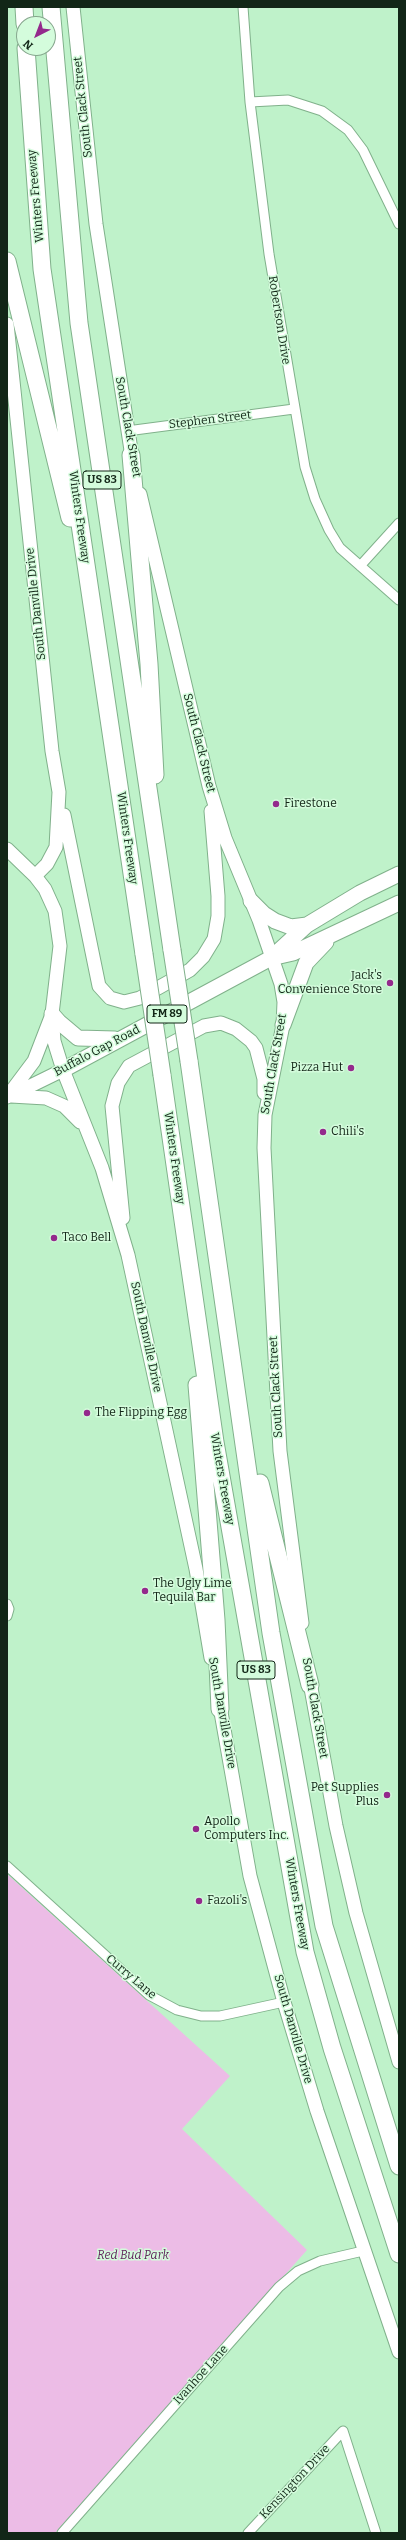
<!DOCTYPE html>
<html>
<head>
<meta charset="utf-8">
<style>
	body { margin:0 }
	#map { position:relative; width:406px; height:2540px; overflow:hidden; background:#bff2ca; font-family:Bitter,serif }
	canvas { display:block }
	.frame { position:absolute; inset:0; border:8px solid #122617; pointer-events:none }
	.north { position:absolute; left:16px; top:16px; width:40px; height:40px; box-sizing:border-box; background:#d4fcdc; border:1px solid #86a68d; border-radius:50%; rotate:222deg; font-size:11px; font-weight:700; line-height:16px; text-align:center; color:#122617 }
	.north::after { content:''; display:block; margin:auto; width:14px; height:18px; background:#94298c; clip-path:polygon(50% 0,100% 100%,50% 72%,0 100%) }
</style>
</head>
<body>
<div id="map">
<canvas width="406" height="2540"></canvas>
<div class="frame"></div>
<div class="north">N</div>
</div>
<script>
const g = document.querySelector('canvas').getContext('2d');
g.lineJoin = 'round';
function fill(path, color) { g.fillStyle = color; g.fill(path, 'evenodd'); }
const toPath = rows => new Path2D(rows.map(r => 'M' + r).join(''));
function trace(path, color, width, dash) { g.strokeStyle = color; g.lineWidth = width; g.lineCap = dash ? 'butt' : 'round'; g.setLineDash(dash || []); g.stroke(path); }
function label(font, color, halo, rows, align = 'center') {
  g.font = font + ' Bitter,serif'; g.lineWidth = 3; g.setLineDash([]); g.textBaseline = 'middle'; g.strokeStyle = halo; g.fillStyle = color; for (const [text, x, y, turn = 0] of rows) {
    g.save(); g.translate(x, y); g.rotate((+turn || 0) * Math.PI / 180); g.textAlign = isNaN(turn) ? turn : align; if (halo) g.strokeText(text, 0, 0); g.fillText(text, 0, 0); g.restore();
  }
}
fill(toPath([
	[7,1874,230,2076,182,2129,307,2250,55,2533,7,2533]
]), '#ecbce6');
const minor = toPath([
	[243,7,250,102,269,254,305,467,315,499,329,530,340,548,399,600],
	[250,102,288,100,322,111,348,130,363,150,399,224],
	[127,431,294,409],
	[360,566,399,523],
	[7,1604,9,1609,7,1616],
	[7,1866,149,1995,177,2010,201,2016,220,2016,284,2002],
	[62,2533,279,2287,298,2271,320,2261,363,2251],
	[248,2533,343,2431,376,2533]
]);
const secondary = toPath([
	[73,7,96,224,133,463],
	[7,324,52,751,59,792,56,847,47,864,35,876],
	[140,494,209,786,225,838,259,920,281,984,284,1002,283,1025,265,1115,264,1148,280,1451,302,1623],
	[64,815,99,986,110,998,124,1002,140,998,190,970,203,957,214,939,218,916,218,896,211,811],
	[7,849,35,876,45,889,55,911,60,946,52,1014,54,1041,63,1070,102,1168,128,1255,196,1569,211,1658],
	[12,1095,63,1070],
	[11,1096,46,1098,64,1106,80,1122],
	[7,1097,34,1061,51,1017],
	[123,1218,112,1106,118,1083,129,1066,204,1026,221,1023,236,1029,251,1041,256,1048,264,1079,264,1093],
	[309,1677,336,1826,356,1913,399,2062],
	[219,1701,250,1876,284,2002,317,2111,399,2352]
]);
const primary = toPath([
	[251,901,264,914,275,921,291,927,307,925],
	[271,958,307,925,360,893,399,874],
	[52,1014,59,1022,78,1038,115,1039],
	[283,1025,306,963,326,942],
	[63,1070,271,958,293,953,399,903]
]);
const motorway = toPath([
	[24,7,25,24],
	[51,7,79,323,172,950],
	[26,48,42,269,144,954],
	[7,261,70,518],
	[131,455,149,664,155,775],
	[189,1061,271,1633,324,1926,399,2166],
	[162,1075,215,1442,305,1952,332,2048,399,2254],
	[197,1385,216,1620,220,1709],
	[260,1483,310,1685]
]);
trace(minor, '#80b18b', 11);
trace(secondary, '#80b18b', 15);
trace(primary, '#80b18b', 17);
trace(motorway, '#80b18b', 19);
trace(minor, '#fff', 9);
trace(secondary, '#fff', 13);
trace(primary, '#fff', 15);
trace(motorway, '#fff', 17);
const motorwayBridge = toPath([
	[172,950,189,1061],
	[144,954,162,1075]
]);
trace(motorwayBridge, '#80b18b', 19, []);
trace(motorwayBridge, '#fff', 17);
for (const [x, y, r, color] of [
	[276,804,4,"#94298c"],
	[390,983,4,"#94298c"],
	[351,1068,4,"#94298c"],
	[323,1132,4,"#94298c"],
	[54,1238,4,"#94298c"],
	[87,1413,4,"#94298c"],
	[145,1591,4,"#94298c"],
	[387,1795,4,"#94298c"],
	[196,1829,4,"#94298c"],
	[199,1901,4,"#94298c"]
]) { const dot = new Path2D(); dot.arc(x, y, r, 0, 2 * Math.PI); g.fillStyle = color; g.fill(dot); trace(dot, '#d4fcdc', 1.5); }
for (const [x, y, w] of [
	[102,480,38],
	[167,1014,40],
	[256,1670,38]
]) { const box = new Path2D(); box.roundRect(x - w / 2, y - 9, w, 18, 3); g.fillStyle = '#d4fcdc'; g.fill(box); trace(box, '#122617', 1); }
label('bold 11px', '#122617', null, [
	["US 83",102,480],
	["FM 89",167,1014],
	["US 83",256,1670]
]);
label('12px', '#122617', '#d4fcdc', [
	["South Clack Street",83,107,-96],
	["Winters Freeway",36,196,-95],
	["Robertson Drive",279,320,81],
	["Stephen Street",210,420,-7],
	["South Clack Street",128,427,80],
	["Winters Freeway",79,517,82],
	["South Danville Drive",36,604,-96],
	["South Clack Street",199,743,76],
	["Winters Freeway",127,838,82],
	["Buffalo Gap Road",97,1051,-28],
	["South Clack Street",274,1064,-80],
	["Winters Freeway",174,1158,82],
	["South Danville Drive",146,1337,78],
	["South Clack Street",276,1387,-93],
	["Winters Freeway",222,1479,80],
	["South Clack Street",315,1708,80],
	["South Danville Drive",222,1713,80],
	["Winters Freeway",297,1904,80],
	["Curry Lane",131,1977,40],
	["South Danville Drive",293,2029,74],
	["Ivanhoe Lane",201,2375,-48],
	["Kensington Drive",295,2482,-47]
]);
label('12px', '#122617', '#d4fcdc', [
	["Firestone",284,804],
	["Jack's",382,976,"right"],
	["Convenience Store",382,990,"right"],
	["Pizza Hut",343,1068,"right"],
	["Chili's",331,1132],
	["Taco Bell",62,1238],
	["The Flipping Egg",95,1413],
	["The Ugly Lime",153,1584],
	["Tequila Bar",153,1598],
	["Pet Supplies",379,1788,"right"],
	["Plus",379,1802,"right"],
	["Apollo",204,1822],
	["Computers Inc.",204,1836],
	["Fazoli's",207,1901]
], 'left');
label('italic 12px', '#62255d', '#d4fcdc', [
	["Red Bud Park",133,2256]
]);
</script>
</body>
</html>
